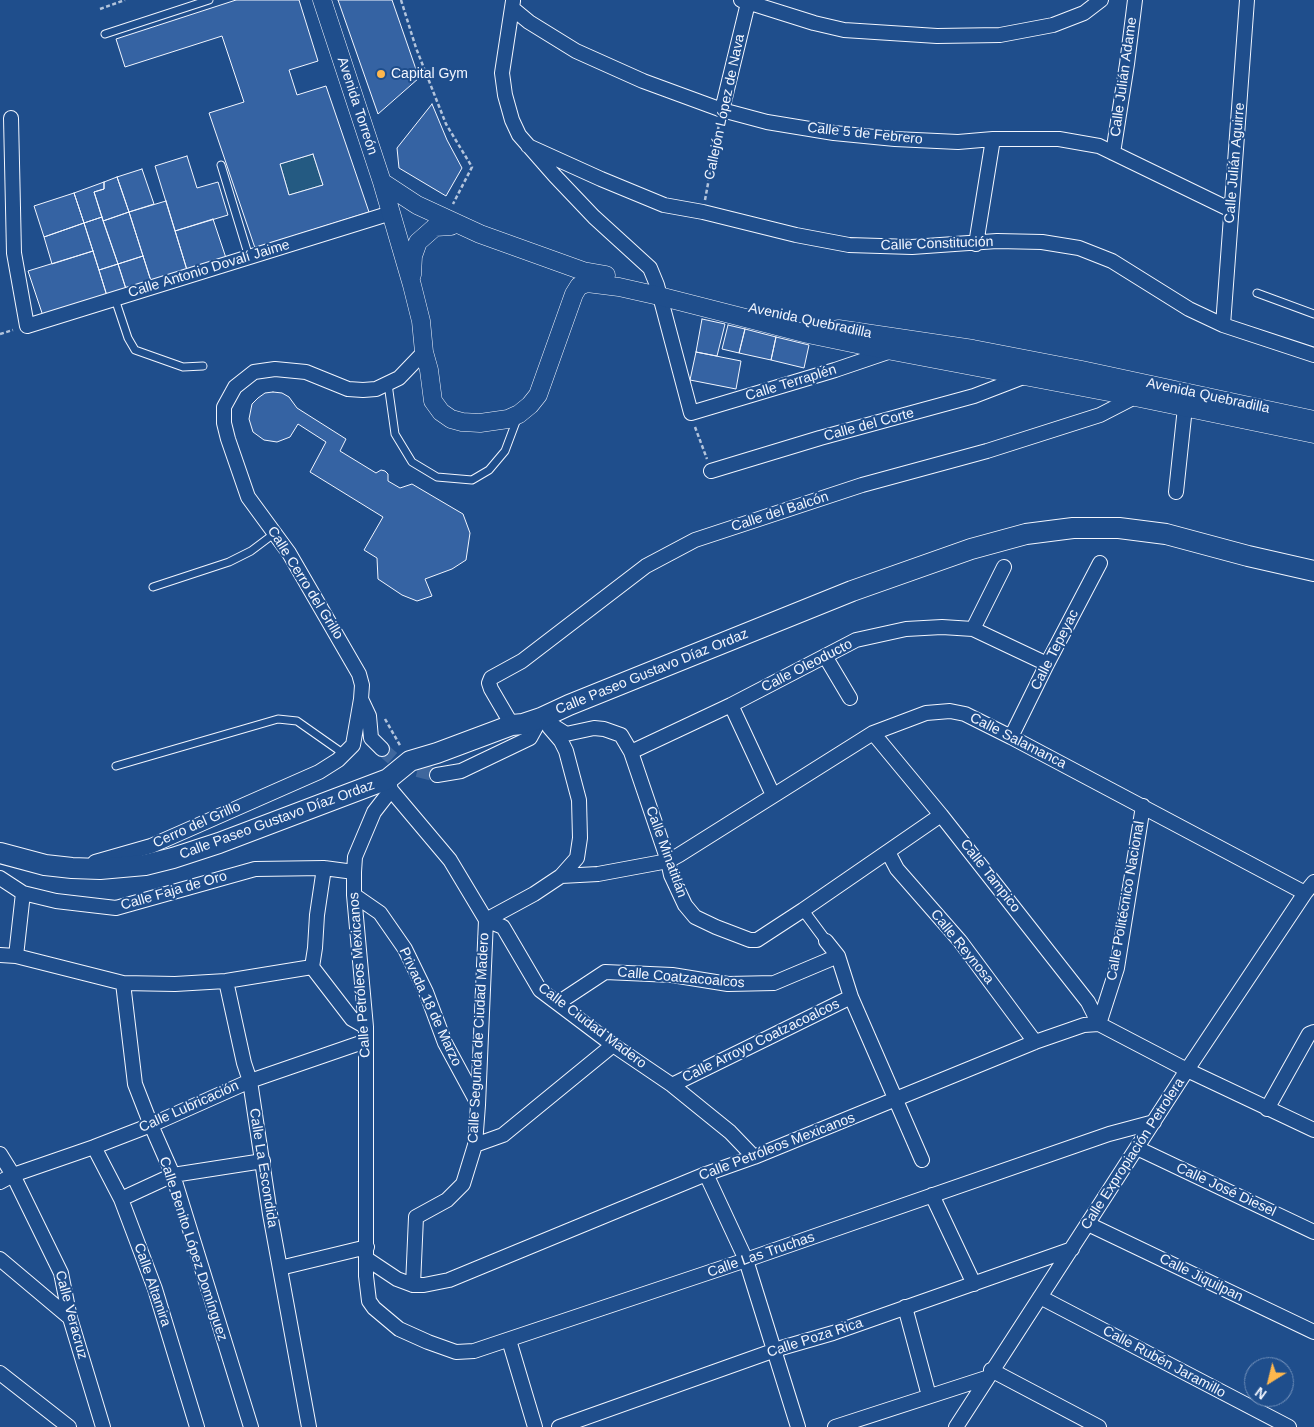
<!DOCTYPE html>
<html>
<head>
<meta charset="utf-8">
<style>
	body { margin:0 }
	#map { position:relative; width:1314px; height:1427px; overflow:hidden; background:#1f4e8c; font-family:Arial,sans-serif }
	canvas { display:block }
	.north { position:absolute; left:1244px; top:1357px; width:50px; height:50px; box-sizing:border-box; background:#1f4e8c; border:1px solid #7391ba; border-radius:50%; rotate:216deg; font-size:14px; font-weight:700; line-height:20px; text-align:center; color:#f2f6ff }
	.north::after { content:''; display:block; margin:auto; width:18px; height:22px; background:#ffb74d; clip-path:polygon(50% 0,100% 100%,50% 72%,0 100%) }
</style>
</head>
<body>
<div id="map">
<canvas width="1314" height="1427"></canvas>
<div class="north">N</div>
</div>
<script>
const g = document.querySelector('canvas').getContext('2d');
g.lineJoin = 'round';
function fill(path, color) { g.fillStyle = color; g.fill(path, 'evenodd'); }
const toPath = rows => new Path2D(rows.map(r => 'M' + r).join(''));
function trace(path, color, width, dash) { g.strokeStyle = color; g.lineWidth = width; g.lineCap = dash ? 'butt' : 'round'; g.setLineDash(dash || []); g.stroke(path); }
function label(font, color, halo, rows, align = 'center') {
  g.font = font + ' Arial,sans-serif'; g.lineWidth = 4; g.setLineDash([]); g.textBaseline = 'middle'; g.strokeStyle = halo; g.fillStyle = color; for (const [text, x, y, turn = 0] of rows) {
    g.save(); g.translate(x, y); g.rotate((+turn || 0) * Math.PI / 180); g.textAlign = isNaN(turn) ? turn : align; if (halo) g.strokeText(text, 0, 0); g.fillText(text, 0, 0); g.restore();
  }
}
const green = toPath([
	[313,154,323,185,289,195,280,164,313,154]
]);
fill(green, '#245a82');
trace(green, '#a8bbd7', 1);
const building = toPath([
	[236,0,299,0,318,61,289,70,297,95,326,86,369,212,255,248,209,113,244,102,222,36,125,67,116,39,236,0],
	[313,154,323,185,289,195,280,164,313,154],
	[338,0,392,0,419,78,378,114,338,0],
	[432,104,447,140,462,168,446,196,399,168,397,148,432,104],
	[187,156,197,188,218,182,228,215,175,231,155,166,187,156],
	[142,169,154,204,129,212,117,177,142,169],
	[117,177,129,212,103,221,94,192,104,189,104,182,117,177],
	[104,182,104,189,94,192,102,217,84,223,74,193,104,182],
	[74,193,84,223,44,237,34,206,74,193],
	[166,201,187,270,151,281,129,212,166,201],
	[129,212,143,256,118,264,103,221,129,212],
	[102,217,118,264,99,270,84,223,102,217],
	[213,219,226,258,187,270,175,231,213,219],
	[84,223,93,251,52,264,44,237,84,223],
	[93,251,107,296,43,316,28,271,93,251],
	[143,256,151,281,126,289,118,264,143,256],
	[118,264,126,289,107,296,99,270,118,264],
	[702,319,725,324,717,356,696,352,702,319],
	[728,325,745,329,739,353,722,349,728,325],
	[745,329,776,337,771,360,739,353,745,329],
	[776,337,809,345,804,368,771,360,776,337],
	[696,352,741,361,736,389,690,380,696,352],
	[273,392,282,393,289,397,297,408,346,439,340,451,376,473,381,470,385,471,388,474,388,481,400,488,412,484,463,514,470,533,466,560,452,569,425,579,432,596,417,601,402,595,378,579,377,558,364,550,383,517,310,472,326,442,298,424,290,437,277,442,264,440,253,432,249,419,252,404,258,398,265,393,273,392]
]);
fill(building, '#3563a3');
trace(building, '#f2f6ff', 1);
trace(toPath([
	[382,749,397,762,406,767,437,775]
]), '#3f679d', 14, [14, 7]);
const service = toPath([
	[105,34,209,0],
	[221,165,249,257],
	[1257,293,1314,314],
	[115,299,128,338,135,350,183,367,203,366],
	[388,384,395,434,412,462,437,477,472,480,489,470,505,451,517,419],
	[153,587,229,562,251,551,275,533],
	[116,766,278,719,297,721,344,754]
]);
const pedestrian = toPath([
	[803,910,826,941]
]);
const minor = toPath([
	[741,0,814,23,844,30,937,36,1000,35,1053,25,1084,13,1101,0],
	[513,1,502,73,505,95,512,120,519,135,555,176,594,217,650,268,657,285,691,413,835,370,891,351],
	[512,8,529,22,576,51,643,81,722,110,767,122,834,133,895,139,958,142,993,139,1059,139,1099,146,1231,210],
	[722,110,748,3],
	[11,118,14,253,27,326,391,213],
	[528,146,601,179,664,205,703,212,796,235,849,245,912,247,997,241,1042,242,1079,248,1112,261,1189,309,1223,325,1314,355],
	[1113,153,1127,64,1135,0],
	[976,244,993,139],
	[1223,325,1247,0],
	[711,471,820,438,974,396,1026,376],
	[1176,492,1186,398],
	[973,629,1004,567],
	[825,656,850,698],
	[361,699,369,716,371,738,382,749],
	[731,705,773,795],
	[541,718,566,734,594,728,604,729,621,735,631,752,668,861,671,875,685,905,695,917,716,927,750,940,757,940,803,910,941,815],
	[512,725,491,689,489,683,491,678,522,661,646,566,695,540,862,485,987,451,1100,415,1135,397,1135,394],
	[873,733,941,815,1088,1002,1099,1024],
	[1011,737,1047,664,1100,563],
	[631,752,731,705,856,640,906,629,942,627,973,629,1047,664],
	[437,775,461,771,530,738,541,718],
	[389,782,391,790,450,860,486,920,503,927,540,990,613,1045,672,1085,730,1132,754,1157],
	[391,790,374,812,355,857,354,872,354,895,366,1027,366,1276,369,1301,374,1308,399,1329,428,1342,456,1352,474,1351,746,1260,1109,1134,1154,1122],
	[888,852,897,869,960,941,1035,1042],
	[95,862,151,846,319,772,338,760,353,745,361,699,362,685,359,674,289,553,248,497,228,439,224,423,224,407,235,387,254,372,275,369,306,372,348,389,363,390,376,389,399,378,424,352],
	[561,876,598,874,668,861,679,855,873,733,926,713,950,711,965,714,1011,737,1305,893],
	[0,878,23,893,56,901,116,908,255,869,324,868,354,872],
	[354,895,380,913,405,949,426,992,445,1043,478,1104],
	[486,920,534,894,561,876,577,858,580,838,579,800,566,751,561,741,549,727],
	[826,941,838,956,851,997,922,1160],
	[0,955,16,956,123,983,175,984,226,981,312,967,352,1019,366,1027],
	[16,956,23,893],
	[312,967,315,948,317,915,324,868],
	[226,981,244,1063,250,1081,270,1214,309,1427],
	[123,983,135,1084,151,1125,173,1175,251,1427],
	[558,1003,605,972,672,975,728,984,774,983,838,956],
	[1099,1024,1117,968,1143,806],
	[672,1085,851,997],
	[1267,1109,1309,1034,1314,1032],
	[475,1145,503,1135,613,1045],
	[94,1147,121,1199,155,1289,197,1427],
	[1137,1148,1314,1232],
	[0,1154,13,1175,61,1273,70,1318,103,1427],
	[706,1174,746,1260,798,1427],
	[0,1182,13,1175,94,1147,151,1125,250,1081,366,1041],
	[932,1195,974,1284],
	[121,1199,173,1175,263,1161],
	[1088,1224,1314,1332],
	[0,1259,70,1318],
	[367,1259,397,1279,413,1285,424,1285,449,1280,706,1174,754,1157,1035,1042,1084,1025,1099,1024,1187,1070,1314,1130],
	[280,1268,367,1247],
	[413,1285,416,1217,447,1200,463,1184,475,1145,478,1105,486,920],
	[1040,1297,1289,1427],
	[905,1307,929,1396],
	[509,1340,535,1427],
	[991,1370,1099,1427],
	[0,1373,69,1427],
	[559,1427,781,1348,833,1333,1072,1249],
	[835,1427,986,1378],
	[956,1427,1187,1070,1305,893,1314,882]
]);
const tertiary = toPath([
	[322,0,382,182,412,285,421,321,424,352,429,370,433,401,441,412,451,419,462,422,480,423,508,419,519,414,530,405,538,395,574,294,579,286,587,283,619,287,659,296,808,334,866,346,1135,397,1314,434],
	[382,182,417,205,480,234,583,271,606,275],
	[412,275,413,256,418,242,435,227,451,226],
	[838,329,973,349,1082,370,1314,420]
]);
const secondary = toPath([
	[0,853,45,865,72,868,100,869,145,865,173,858,219,843,388,779,410,761,437,753,512,725,523,724,541,718,569,705,852,591,971,549,1026,534,1073,528,1119,528,1166,534,1248,556,1314,571]
]);
trace(service, '#f2f6ff', 9);
trace(pedestrian, '#f2f6ff', 12);
trace(minor, '#f2f6ff', 16);
trace(tertiary, '#f2f6ff', 19);
trace(secondary, '#f2f6ff', 22);
trace(toPath([
	[401,0,416,48,446,124,472,167,453,204],
	[100,9,125,0],
	[705,200,719,124],
	[0,334,13,330],
	[695,427,707,459],
	[385,719,401,747]
]), '#b3c4dc', 2.5, [4, 2.5]);
trace(service, '#1f4e8c', 7);
trace(pedestrian, '#1f4e8c', 10);
trace(minor, '#1f4e8c', 14);
trace(tertiary, '#1f4e8c', 18);
trace(secondary, '#1f4e8c', 20);
for (const [x, y, r, color] of [
	[381,74,5,"#ffb74d"]
]) { const dot = new Path2D(); dot.arc(x, y, r, 0, 2 * Math.PI); g.fillStyle = color; g.fill(dot); trace(dot, '#1f4e8c', 2); }
label('14px', '#f2f6ff', '#1f4e8c', [
	["Capital Gym",391,74]
], 'left');
label('14px', '#f2f6ff', '#1f4e8c', [
	["Calle Julián Adame",1124,77,-82],
	["Avenida Torreón",357,106,72],
	["Callejón López de Nava",725,107,-78],
	["Calle 5 de Febrero",865,134,6],
	["Calle Julián Aguirre",1235,163,-85],
	["Calle Constitución",937,244,-2],
	["Calle Antonio Dovalí Jaime",209,269,-17],
	["Avenida Quebradilla",810,321,12],
	["Calle Terraplén",791,383,-17],
	["Avenida Quebradilla",1208,396,12],
	["Calle del Corte",869,425,-15],
	["Calle del Balcón",780,512,-18],
	["Calle Cerro del Grillo",305,583,58],
	["Calle Tepeyac",1055,650,-63],
	["Calle Oleoducto",807,666,-27],
	["Calle Paseo Gustavo Díaz Ordaz",652,672,-22],
	["Calle Salamanca",1018,741,27],
	["Calle Paseo Gustavo Díaz Ordaz",277,820,-20],
	["Cerro del Grillo",197,825,-24],
	["Calle Minatitlán",666,852,70],
	["Calle Tampico",990,876,52],
	["Calle Faja de Oro",174,891,-16],
	["Calle Politécnico Nacional",1126,901,-80],
	["Calle Reynosa",962,947,51],
	["Calle Petróleos Mexicanos",360,975,-94],
	["Calle Coatzacoalcos",681,978,5],
	["Privada 18 de Marzo",430,1007,65],
	["Calle Ciudad Madero",592,1026,37],
	["Calle Segunda de Ciudad Madero",479,1038,-87],
	["Calle Arroyo Coatzacoalcos",761,1041,-26],
	["Calle Lubricación",189,1107,-24],
	["Calle Petróleos Mexicanos",777,1147,-21],
	["Calle Expropiación Petrolera",1133,1154,-57],
	["Calle La Escondida",263,1168,81],
	["Calle José Diesel",1226,1190,25],
	["Calle Benito López Domínguez",193,1249,72],
	["Calle Las Truchas",761,1255,-19],
	["Calle Jiquilpan",1201,1278,26],
	["Calle Altamira",152,1285,71],
	["Calle Veracruz",71,1315,75],
	["Calle Poza Rica",815,1338,-18],
	["Calle Rubén Jaramillo",1164,1362,28]
]);
</script>
</body>
</html>
